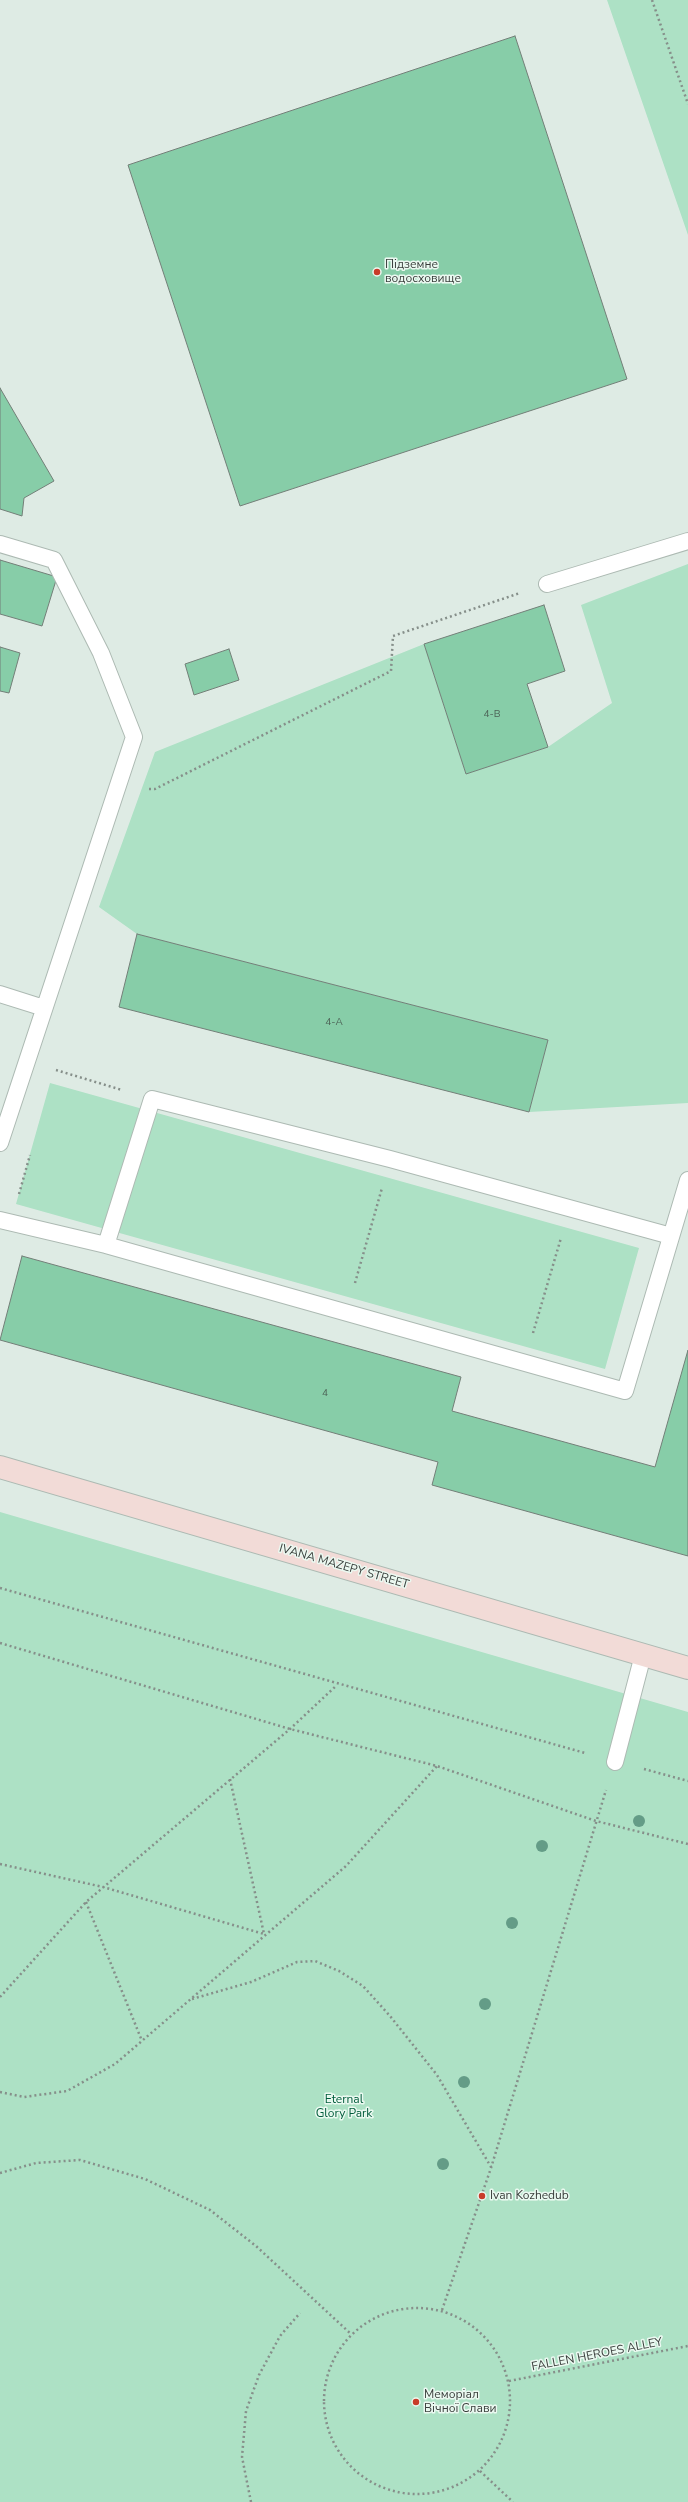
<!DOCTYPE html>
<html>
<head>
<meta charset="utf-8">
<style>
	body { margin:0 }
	canvas { display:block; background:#deebe4 }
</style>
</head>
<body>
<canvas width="688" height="2502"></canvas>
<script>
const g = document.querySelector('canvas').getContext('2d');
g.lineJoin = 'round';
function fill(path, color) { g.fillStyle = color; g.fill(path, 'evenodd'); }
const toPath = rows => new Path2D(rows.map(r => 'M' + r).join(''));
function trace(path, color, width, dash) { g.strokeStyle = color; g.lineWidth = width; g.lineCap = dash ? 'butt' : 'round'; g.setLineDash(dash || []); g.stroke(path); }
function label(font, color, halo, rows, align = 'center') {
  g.font = font + ' "Nunito Sans",sans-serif'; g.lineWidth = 3; g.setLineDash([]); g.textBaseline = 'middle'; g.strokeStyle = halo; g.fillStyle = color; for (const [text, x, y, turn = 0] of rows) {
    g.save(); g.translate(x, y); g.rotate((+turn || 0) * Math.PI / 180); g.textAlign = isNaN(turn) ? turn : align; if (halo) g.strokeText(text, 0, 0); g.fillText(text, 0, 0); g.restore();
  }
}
fill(toPath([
	[607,0,688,0,688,235],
	[688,564,688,1103,529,1112,548,1040,137,934,99,907,155,752,424,644,466,774,548,747,612,703,581,605],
	[50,1083,639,1248,605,1369,16,1204],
	[0,1512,688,1712,688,2502,0,2502]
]), '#ade1c5');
const building = toPath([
	[515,36,627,379,240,506,128,165,515,36],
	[0,388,54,481,24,498,22,516,0,509,0,388],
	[0,560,57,577,42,626,0,614,0,560],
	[544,605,565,671,527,684,548,747,466,774,424,644,544,605],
	[0,647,20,653,9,693,0,691,0,647],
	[229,649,239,680,194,695,185,664,229,649],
	[137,934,548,1040,529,1112,119,1007,137,934],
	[22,1256,461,1377,452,1411,655,1467,688,1350,688,1556,432,1485,438,1462,0,1340,22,1256]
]);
fill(building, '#87cda8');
trace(building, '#737f78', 1);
const lane = toPath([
	[0,544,54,560,101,653,134,737,0,1143],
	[547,584,688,541],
	[0,994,44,1008],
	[0,1220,106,1245,625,1391,688,1180],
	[106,1245,152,1099,390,1159,671,1236],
	[615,1762,643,1655]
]);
const secondary = toPath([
	[0,1467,688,1668]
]);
trace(lane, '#adbab3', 18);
trace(secondary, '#adbab3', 24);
trace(toPath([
	[652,0,688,104],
	[149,789,155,789,391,671,393,636,520,593],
	[56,1070,122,1090],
	[19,1194,30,1155],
	[355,1283,382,1188],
	[533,1333,561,1238],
	[0,1588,585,1753],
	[0,1643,290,1729,437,1766,596,1821,688,1844],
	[644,1769,688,1781],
	[0,1864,103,1887,264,1934,230,1779],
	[86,1902,142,2041],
	[0,1997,86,1902,290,1729,337,1685],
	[192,1999,251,1982,297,1962,315,1961,339,1971,363,1986,390,2016,437,2075,491,2167],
	[0,2092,24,2097,67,2091,115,2064,346,1866,437,1766],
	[0,2173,36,2163,80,2160,145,2179,210,2210,256,2246,351,2334],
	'324 2401a93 93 0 1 1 186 0a93 93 0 1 1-186 0Z',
	[442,2310,491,2168,606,1790],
	[509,2381,688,2346],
	[480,2471,513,2502],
	[251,2502,242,2457,246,2411,259,2375,280,2336,300,2313]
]), '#868f8a', 2.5, [2, 3]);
trace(lane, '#fff', 16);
trace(secondary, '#f2dbd7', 22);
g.fillStyle = '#649c87';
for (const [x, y] of [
	[639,1821],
	[542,1846],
	[512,1923],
	[485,2004],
	[464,2082],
	[443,2164]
]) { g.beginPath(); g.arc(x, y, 6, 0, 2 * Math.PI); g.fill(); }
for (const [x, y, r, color] of [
	[377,272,4,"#c83c29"],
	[482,2196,4,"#c83c29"],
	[416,2402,4,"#c83c29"]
]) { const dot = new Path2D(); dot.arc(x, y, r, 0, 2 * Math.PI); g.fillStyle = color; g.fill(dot); trace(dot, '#ebf9f1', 1.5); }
label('10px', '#4c6256', null, [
	["4-В",492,715],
	["4-А",334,1023],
	["4",325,1394]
]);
label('12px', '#393e3b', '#ebf9f1', [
	["Підземне",385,265],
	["водосховище",385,279],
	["Ivan Kozhedub",490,2196],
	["Меморіал",424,2395],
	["Вічної Слави",424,2409]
], 'left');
label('12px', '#393e3b', '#ebf9f1', [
	["IVANA MAZEPY STREET",344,1567,16],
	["FALLEN HEROES ALLEY",597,2355,-11]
]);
label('12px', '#005c3b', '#ebf9f1', [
	["Eternal",344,2100],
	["Glory Park",344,2114]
]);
</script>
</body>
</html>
